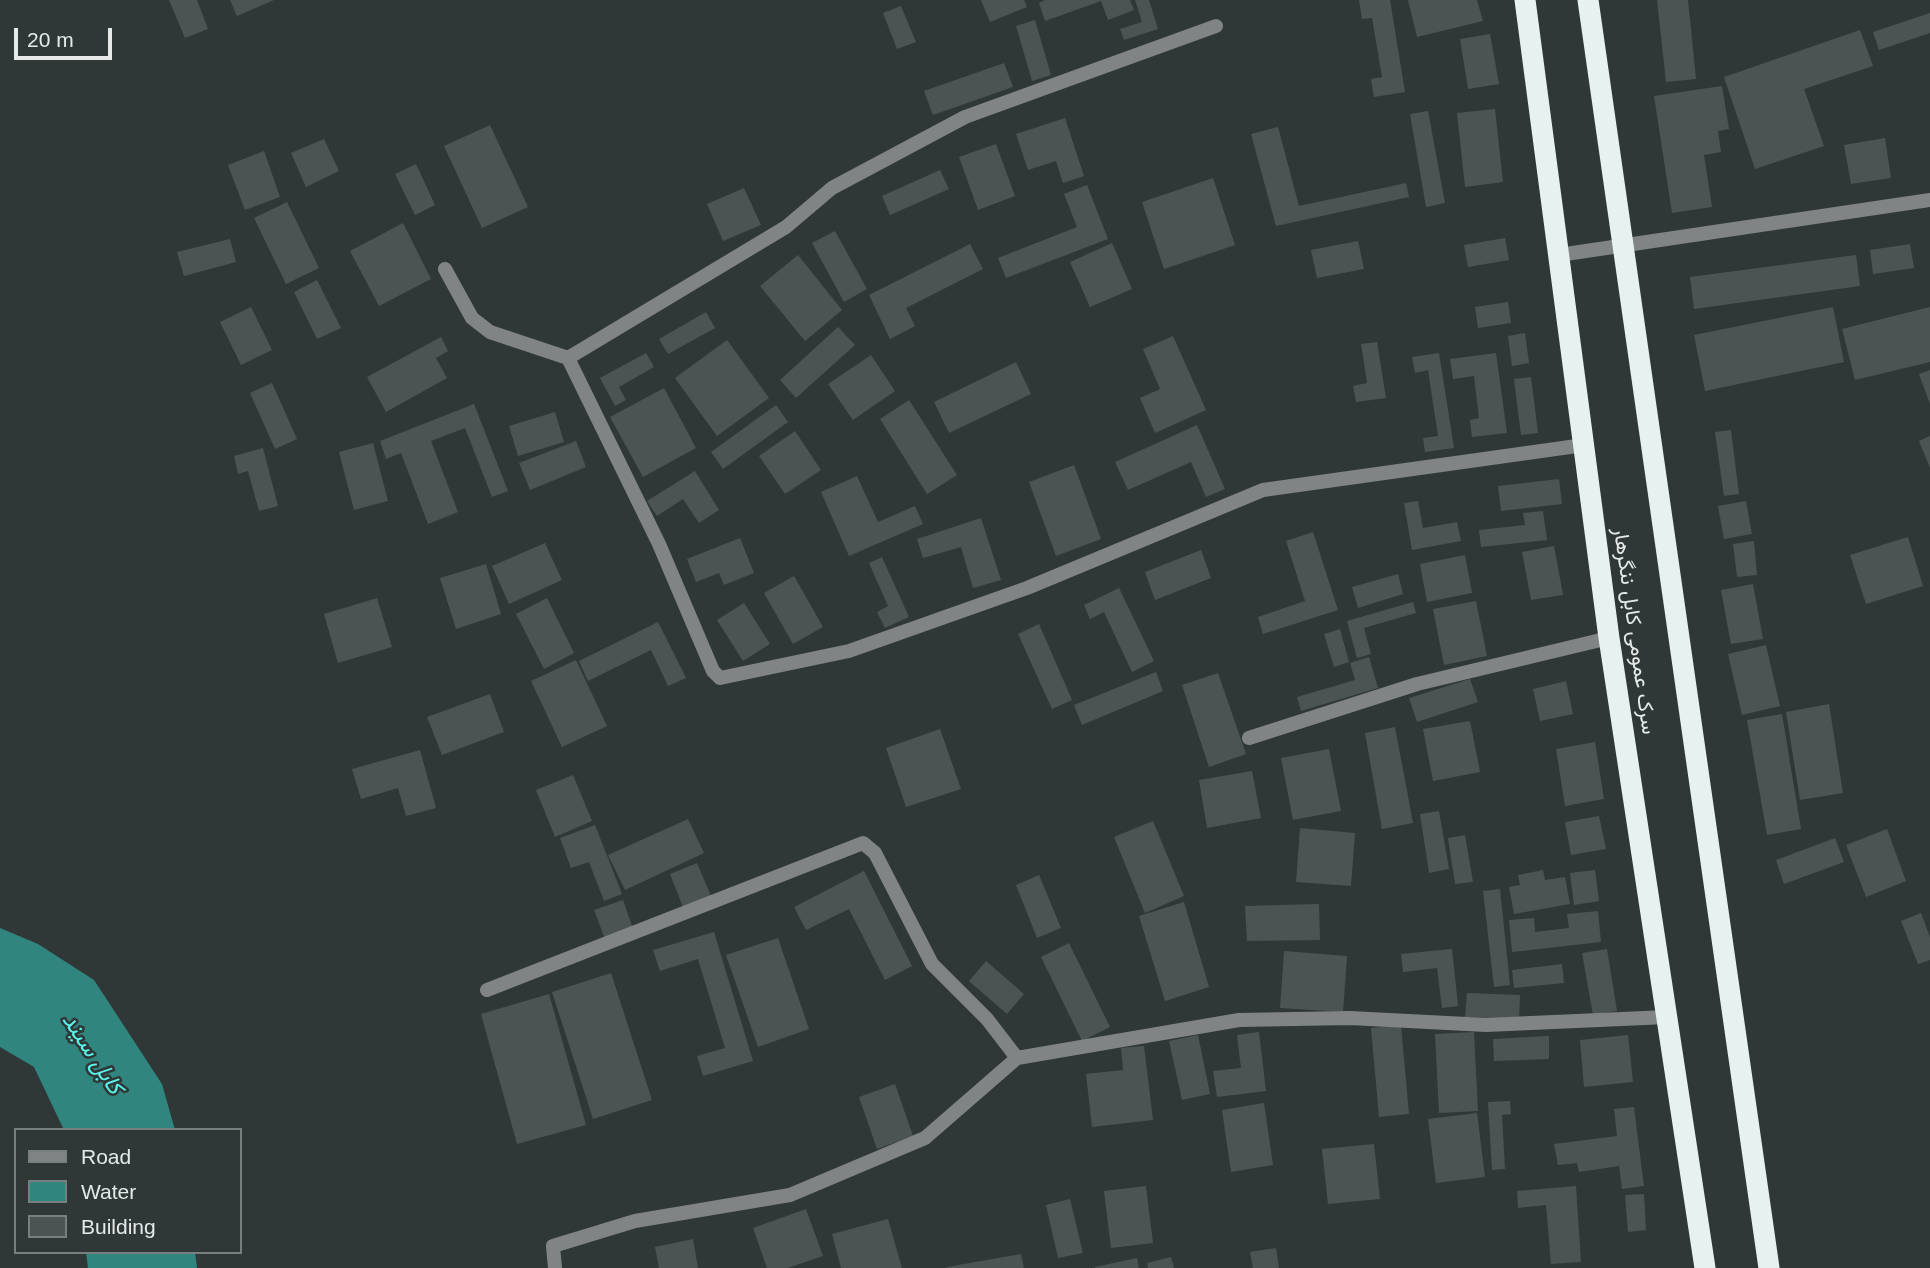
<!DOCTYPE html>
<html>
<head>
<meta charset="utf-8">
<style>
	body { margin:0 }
	#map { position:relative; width:1930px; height:1268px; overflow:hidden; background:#303837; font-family:Arial,sans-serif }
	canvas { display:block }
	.legend { position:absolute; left:14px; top:1128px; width:228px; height:126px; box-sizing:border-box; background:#303837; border:2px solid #787f7e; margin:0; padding:9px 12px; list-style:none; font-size:21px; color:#e5eae9 }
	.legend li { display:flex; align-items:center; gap:14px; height:35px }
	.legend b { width:35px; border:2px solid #787f7e }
	.scale { position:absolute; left:14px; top:28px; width:98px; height:32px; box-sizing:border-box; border:4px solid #e5eae9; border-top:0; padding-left:9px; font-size:21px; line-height:24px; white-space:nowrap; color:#e5eae9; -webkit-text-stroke:5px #303837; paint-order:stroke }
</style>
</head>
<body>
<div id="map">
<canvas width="1930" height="1268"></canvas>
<ul class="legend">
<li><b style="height:9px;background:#808484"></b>Road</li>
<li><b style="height:19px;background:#30857f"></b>Water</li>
<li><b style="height:19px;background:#4c5453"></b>Building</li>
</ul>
<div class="scale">20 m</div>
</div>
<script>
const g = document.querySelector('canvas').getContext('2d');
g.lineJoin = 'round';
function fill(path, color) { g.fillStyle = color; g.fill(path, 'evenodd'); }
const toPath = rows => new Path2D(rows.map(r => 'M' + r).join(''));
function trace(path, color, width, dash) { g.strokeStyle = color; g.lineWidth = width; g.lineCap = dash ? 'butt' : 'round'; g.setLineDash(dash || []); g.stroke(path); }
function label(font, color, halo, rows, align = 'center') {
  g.font = font + ' Arial,Vazirmatn,sans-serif'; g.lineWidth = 5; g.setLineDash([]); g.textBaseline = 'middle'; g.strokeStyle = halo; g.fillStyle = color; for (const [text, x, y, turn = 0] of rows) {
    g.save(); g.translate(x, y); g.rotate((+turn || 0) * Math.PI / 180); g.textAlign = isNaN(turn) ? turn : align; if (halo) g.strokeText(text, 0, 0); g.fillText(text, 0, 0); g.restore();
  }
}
fill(toPath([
	[0,928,38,944,94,980,162,1084,175,1130,64,1130,34,1067,0,1047],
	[86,1252,195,1252,197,1268,88,1268]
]), '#30857f');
fill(toPath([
	[169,0,197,0,208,29,185,38],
	[230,0,274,0,237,16],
	[981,0,1024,0,1027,7,990,22],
	[1045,0,1130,0,1134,10,1108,20,1101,1,1045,21,1039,3],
	[1135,0,1149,0,1158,29,1124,40,1120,29,1142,22],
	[1359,0,1390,0,1405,92,1374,97,1371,79,1382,77,1372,18,1362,19],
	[1408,0,1477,0,1483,21,1417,37],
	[1657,0,1688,0,1696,79,1666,82],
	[901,6,916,42,897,49,883,13],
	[1930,13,1930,33,1879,50,1873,32],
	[1035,20,1051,75,1032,81,1016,26],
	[1860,30,1873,66,1804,89,1824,146,1755,169,1724,77],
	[1490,34,1499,84,1468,89,1460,39],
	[1004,63,1013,87,933,115,924,91],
	[1722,86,1729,129,1718,131,1721,152,1704,155,1712,207,1672,213,1654,96],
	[1495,109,1503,182,1465,187,1457,113],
	[1428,111,1445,203,1426,207,1410,114],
	[1065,118,1084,176,1063,183,1056,161,1028,170,1016,134],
	[490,125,528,207,482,228,444,146],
	[1278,127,1299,206,1406,183,1409,197,1276,226,1251,134],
	[1885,138,1891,178,1851,184,1844,145],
	[324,139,339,171,306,187,291,153],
	[996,144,1015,196,978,210,959,157],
	[264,151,280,197,245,210,228,165],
	[416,164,435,205,415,215,395,174],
	[940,170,949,189,890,215,882,196],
	[1213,178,1235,245,1164,269,1142,202],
	[1087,185,1108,239,1006,278,998,258,1077,227,1064,194],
	[744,188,761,225,723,241,707,204],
	[287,202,319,268,286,284,254,218],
	[403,223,431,279,379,306,350,251],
	[835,231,867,289,844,302,812,243],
	[1505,238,1509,260,1468,267,1464,245],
	[230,239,236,262,184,276,177,252],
	[1358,241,1364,269,1317,278,1311,250],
	[1112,243,1132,289,1090,307,1070,262],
	[970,244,983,269,906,308,915,326,890,339,869,295],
	[1910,244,1914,268,1873,274,1870,250],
	[798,255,842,310,805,341,760,286],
	[1856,255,1860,286,1694,309,1690,277],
	[317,280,341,328,317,339,294,292],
	[1508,302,1511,323,1478,328,1475,307],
	[251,307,272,350,241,365,220,322],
	[1833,307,1844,362,1705,391,1694,335],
	[1930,307,1930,362,1855,380,1842,329],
	[706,312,715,328,668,354,659,339],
	[838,327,855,345,796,398,780,380],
	[1525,333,1529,363,1512,366,1508,336],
	[1173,336,1206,410,1155,433,1140,398,1160,389,1143,349],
	[441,337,448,351,436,358,447,378,386,412,367,377],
	[727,340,769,398,717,436,675,378],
	[1377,342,1386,398,1356,402,1353,386,1367,383,1361,344],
	[646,353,654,367,619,387,626,400,615,406,600,378],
	[1439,353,1454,448,1425,452,1423,438,1438,436,1428,370,1415,373,1412,357],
	[1496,353,1507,433,1472,437,1470,420,1479,418,1474,376,1453,379,1450,359],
	[871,355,895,391,853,420,828,384],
	[1016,362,1031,394,949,433,934,402],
	[1930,370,1930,404,1919,374],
	[1531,377,1538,433,1521,435,1514,379],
	[272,383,297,439,275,449,250,393],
	[664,388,696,448,643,477,610,417],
	[909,400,957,475,927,494,880,419],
	[474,404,508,491,492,497,465,428,431,441,458,512,428,524,401,453,386,459,380,441],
	[776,405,788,422,723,469,711,452],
	[555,412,564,442,518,456,509,426],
	[1197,425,1225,489,1206,497,1191,462,1128,490,1115,462],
	[1731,430,1739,494,1724,496,1715,432],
	[795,431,821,470,785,494,759,456],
	[1930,436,1930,468,1919,441],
	[576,441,586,467,530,490,519,463],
	[373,443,388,501,354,510,339,452],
	[263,448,278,506,259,511,248,471,238,474,234,456],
	[1074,465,1101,539,1056,556,1029,482],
	[695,471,719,510,699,523,683,499,657,516,647,501],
	[857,476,878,522,915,506,923,524,849,556,821,492],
	[1559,479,1562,504,1501,511,1498,486],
	[1418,501,1423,528,1457,522,1461,541,1412,550,1404,503],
	[1746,501,1752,534,1724,539,1718,506],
	[1543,511,1547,540,1481,547,1479,530,1525,525,1523,513],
	[981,518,1001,580,973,588,961,547,923,558,917,539],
	[1313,532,1338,610,1263,634,1258,617,1305,601,1286,541],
	[1908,537,1923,586,1866,604,1850,555],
	[740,538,754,573,724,585,719,573,696,582,687,559],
	[1754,541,1757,575,1737,577,1733,544],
	[545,543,562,580,509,604,492,566],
	[1554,546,1563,595,1531,600,1522,552],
	[1201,550,1211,578,1155,600,1145,572],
	[1465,555,1472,593,1427,602,1420,564],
	[882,557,909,617,885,628,877,612,888,606,869,563],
	[486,564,501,614,456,629,440,578],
	[1398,574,1403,594,1358,608,1352,587],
	[794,576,823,627,793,644,764,593],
	[1753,584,1763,639,1731,644,1721,590],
	[1119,588,1154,661,1132,672,1104,612,1090,619,1084,605],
	[377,598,392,647,338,663,324,614],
	[547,598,574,653,544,669,516,614],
	[1476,601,1487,656,1444,665,1433,609],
	[1413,602,1416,613,1364,628,1371,654,1357,658,1347,621],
	[744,603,770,644,743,661,717,620],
	[658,622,686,678,668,686,651,650,588,681,579,661],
	[1039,624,1072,700,1052,709,1018,634],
	[1340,629,1349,662,1334,667,1324,634],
	[1766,645,1780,706,1742,715,1728,654],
	[1369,657,1378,688,1301,711,1297,697,1355,680,1350,663],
	[576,660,607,726,562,747,531,681],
	[1156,672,1163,691,1082,725,1074,705],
	[1218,673,1246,754,1209,767,1182,685],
	[1470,679,1478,702,1417,722,1409,698],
	[1566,681,1573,714,1540,721,1533,689],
	[490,694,504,732,442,755,427,717],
	[1829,704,1843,793,1800,800,1786,712],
	[1782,714,1801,829,1767,835,1747,720],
	[1470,721,1480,772,1433,781,1423,729],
	[1395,727,1413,823,1382,829,1365,733],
	[940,729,961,789,906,807,886,748],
	[1595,742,1604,799,1565,806,1556,749],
	[1329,749,1341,811,1293,820,1281,758],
	[420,750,436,808,406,816,398,788,361,799,352,769],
	[1252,771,1261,818,1207,828,1199,780],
	[573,775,592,821,555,837,536,790],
	[1439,811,1449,869,1429,873,1420,814],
	[1599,816,1606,849,1571,855,1565,822],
	[688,819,704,853,625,890,608,855],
	[1153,821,1184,896,1145,913,1114,837],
	[595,825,622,894,604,901,589,862,571,868,560,838],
	[1300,828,1355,833,1351,886,1296,882],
	[1887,829,1906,881,1866,897,1846,845],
	[1465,835,1473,882,1455,884,1448,838],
	[1835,838,1844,862,1784,884,1776,860],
	[697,863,711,896,683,907,670,874],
	[1543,870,1545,880,1565,877,1570,904,1514,914,1509,887,1520,885,1518,875],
	[1595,870,1599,901,1574,905,1570,873],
	[864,871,912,966,885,980,849,909,806,930,794,907],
	[1039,875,1061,928,1037,938,1016,885],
	[1500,889,1510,985,1494,987,1483,891],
	[623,900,633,929,605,939,594,910],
	[1184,902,1209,987,1165,1001,1139,916],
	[1319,904,1320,940,1247,941,1245,906],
	[1598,911,1601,942,1512,952,1509,920,1534,918,1535,932,1569,928,1567,914],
	[1921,913,1930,937,1930,960,1918,964,1901,921],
	[714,932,753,1061,703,1076,697,1056,725,1048,698,959,660,971,653,950],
	[778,938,809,1029,758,1047,726,955],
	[1069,943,1110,1027,1082,1041,1041,957],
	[1452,949,1458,1006,1442,1008,1437,968,1403,972,1401,954],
	[1607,949,1617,1011,1593,1015,1582,953],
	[1284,951,1347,956,1343,1012,1280,1008],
	[986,961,1024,994,1007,1014,969,981],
	[1562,964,1564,983,1514,988,1512,970],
	[611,973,652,1100,593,1119,552,992],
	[1467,993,1520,995,1519,1019,1465,1017],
	[549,994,586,1125,517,1144,481,1014],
	[1401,1025,1409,1114,1379,1117,1371,1028],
	[1259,1032,1266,1091,1217,1097,1213,1071,1241,1068,1237,1035],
	[1474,1032,1478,1111,1439,1113,1435,1034],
	[1198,1035,1210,1094,1182,1100,1169,1041],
	[1628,1035,1633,1082,1584,1087,1580,1040],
	[1549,1036,1549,1059,1494,1061,1493,1039],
	[1144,1046,1153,1120,1092,1127,1086,1074,1123,1070,1121,1048],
	[895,1084,913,1136,877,1149,859,1097],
	[1510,1101,1511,1114,1502,1115,1505,1169,1492,1170,1488,1102],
	[1264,1103,1273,1165,1231,1172,1222,1110],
	[1634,1107,1644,1186,1622,1189,1619,1166,1579,1172,1577,1163,1558,1165,1554,1144,1617,1136,1614,1109],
	[1477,1113,1485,1177,1436,1183,1428,1119],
	[1374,1144,1380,1199,1328,1204,1322,1149],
	[1146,1186,1153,1243,1111,1248,1104,1191],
	[1576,1186,1581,1262,1551,1264,1546,1205,1518,1208,1517,1191],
	[1644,1194,1646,1230,1628,1232,1625,1195],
	[1070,1199,1083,1253,1058,1258,1046,1205],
	[806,1209,823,1256,788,1268,767,1268,753,1228],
	[888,1219,902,1268,841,1268,832,1234],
	[693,1239,698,1268,659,1268,655,1247],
	[1276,1248,1279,1268,1253,1268,1250,1252],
	[1021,1254,1024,1268,947,1268,947,1267],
	[1171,1257,1174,1268,1148,1268,1147,1263],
	[1137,1258,1139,1268,1095,1268,1095,1267]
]), '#4c5453');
trace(toPath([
	[1559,255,1930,200],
	[445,269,472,318,490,332,568,358,786,227,832,188,965,117,1216,26],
	[568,358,659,544,713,671,720,678,849,651,1027,588,1263,490,1584,445],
	[1249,738,1417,684,1609,638],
	[487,990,863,843,875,853,932,964,987,1019,1017,1058],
	[555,1268,553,1246,635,1221,790,1195,925,1138,1017,1058,1239,1020,1350,1018,1486,1025,1667,1017]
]), '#808484', 14);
trace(toPath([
	[1525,0,1609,638,1705,1268],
	[1588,0,1769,1268]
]), '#e7f1f0', 21);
label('21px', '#e5eae9', '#303837', [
	["سرک عمومی کابل ننگرهار",1634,631,82]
]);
label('italic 23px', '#59f5ec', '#303837', [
	["کابل سيند",92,1054,57]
]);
</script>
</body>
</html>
